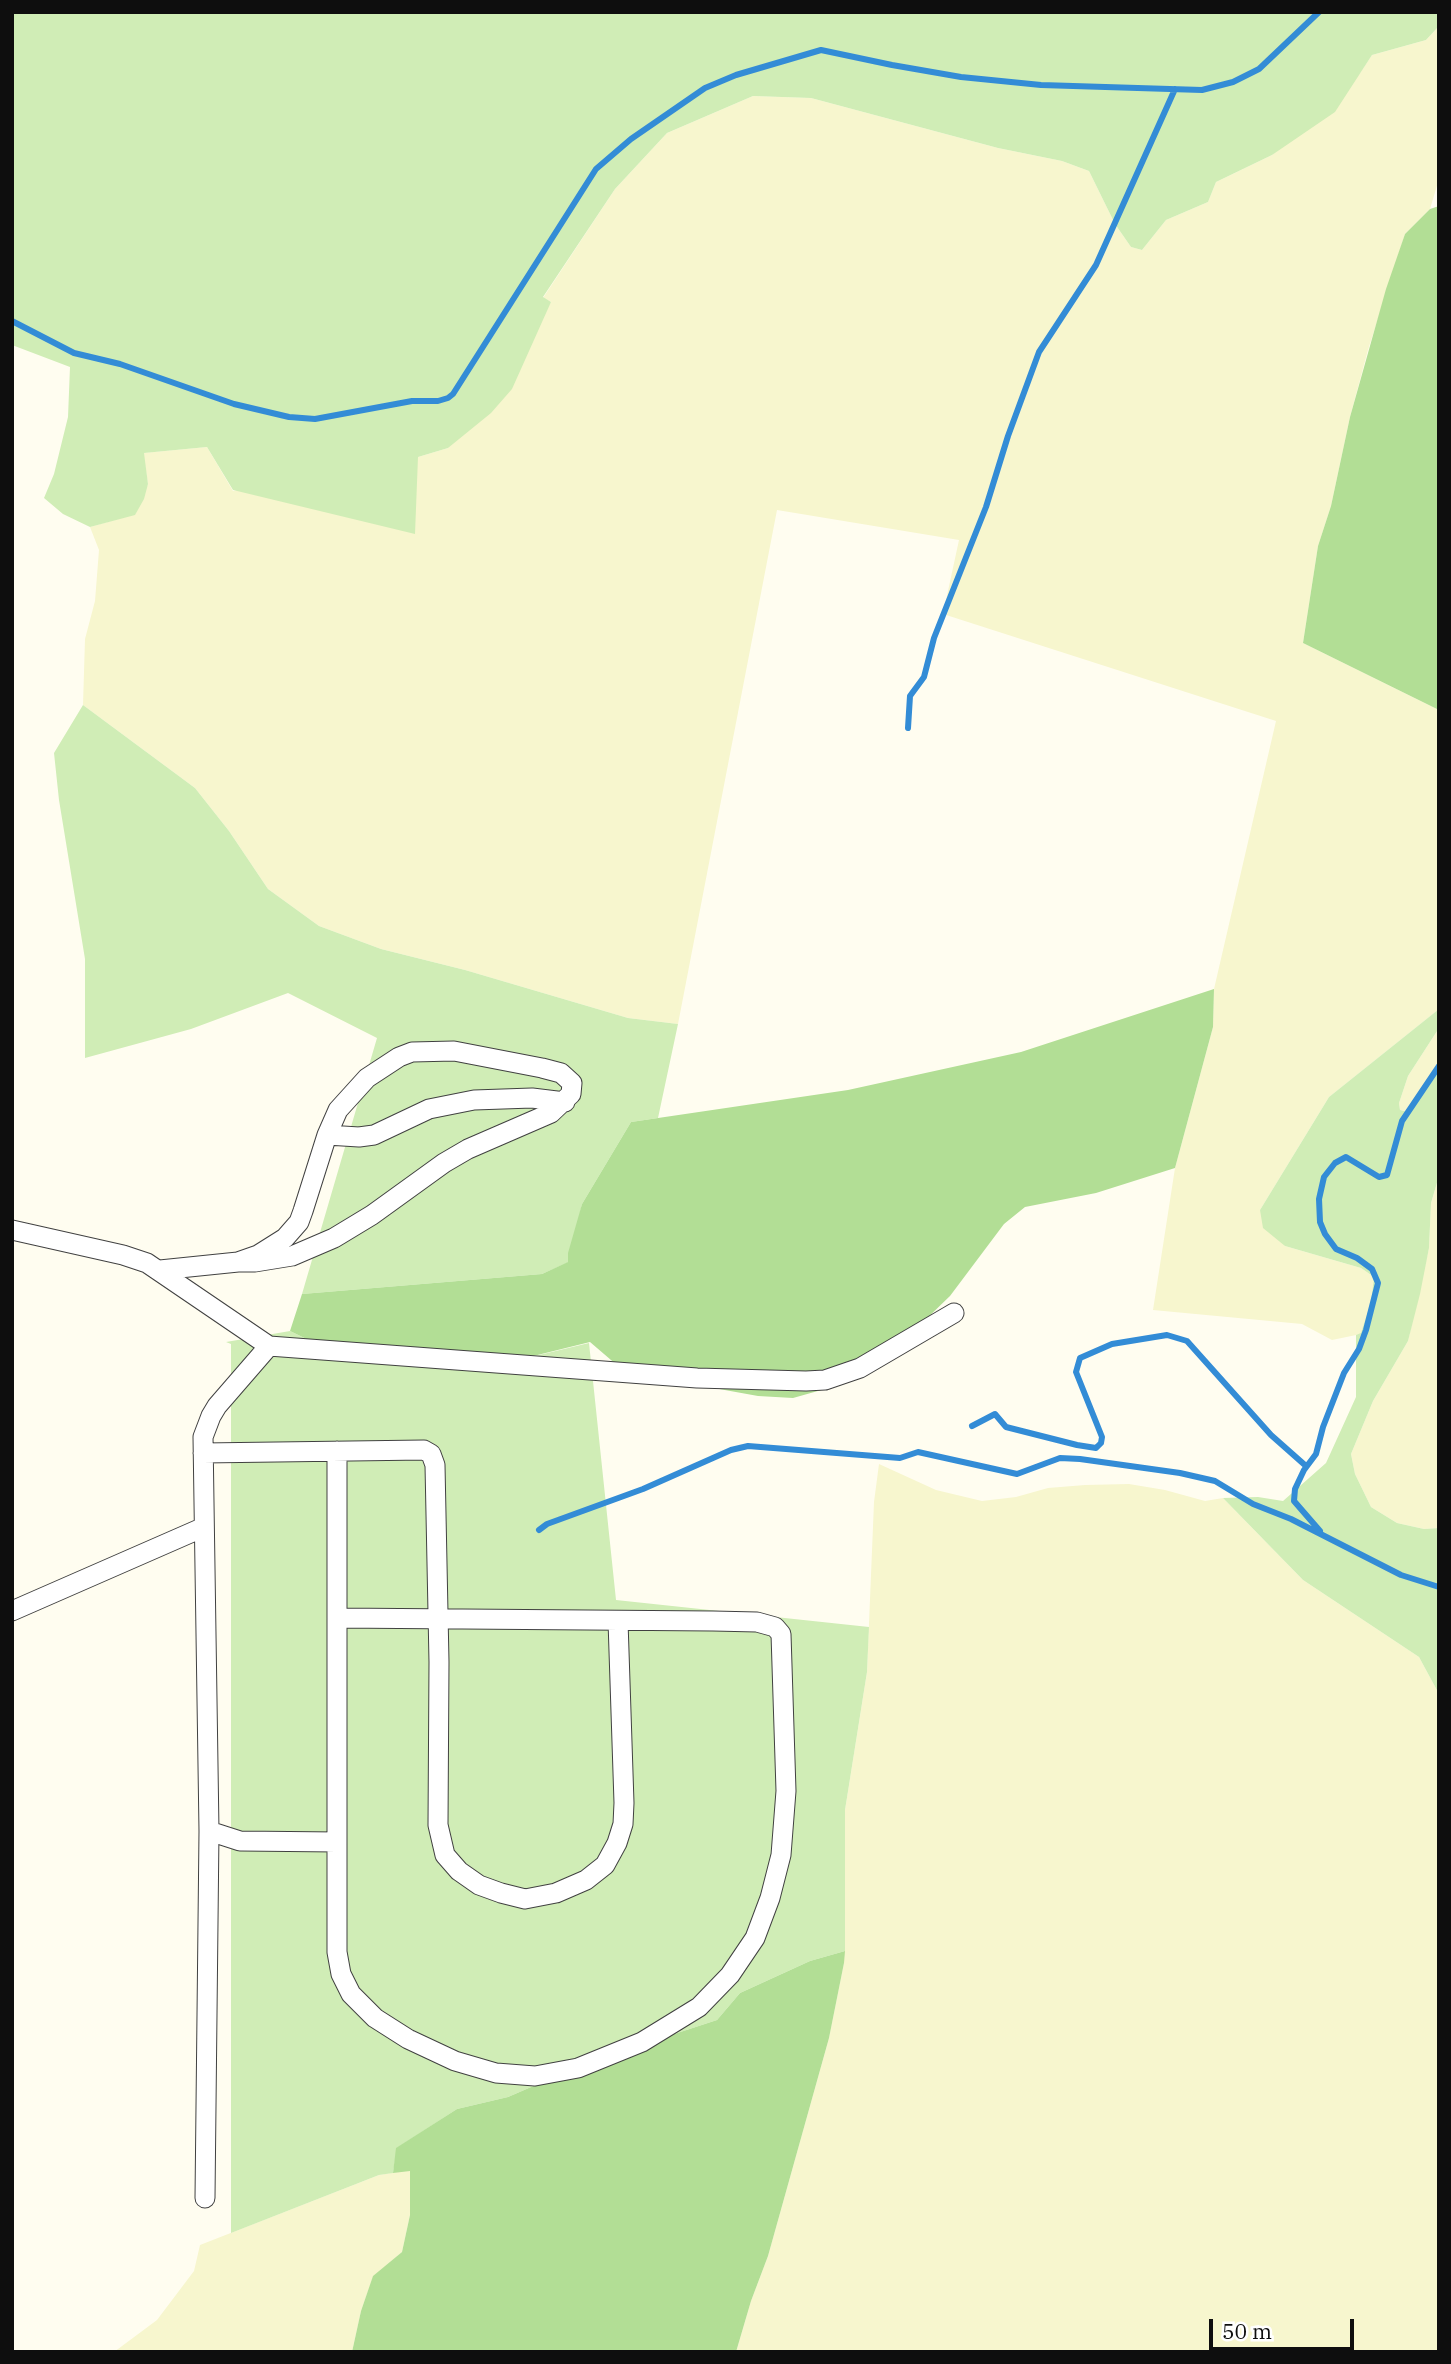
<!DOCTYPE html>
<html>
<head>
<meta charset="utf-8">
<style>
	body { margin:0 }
	#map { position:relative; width:1451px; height:2364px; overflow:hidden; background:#fffdf0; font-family:"IBM Plex Serif",serif }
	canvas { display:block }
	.frame { position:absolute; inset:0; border:14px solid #0e0e0e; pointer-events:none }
	.scale { position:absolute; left:1209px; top:2319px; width:145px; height:32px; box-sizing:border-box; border:4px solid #0e0e0e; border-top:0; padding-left:9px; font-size:21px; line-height:24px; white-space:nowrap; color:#0e0e0e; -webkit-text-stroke:5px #fff; paint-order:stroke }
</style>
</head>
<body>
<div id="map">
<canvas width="1451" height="2364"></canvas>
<div class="frame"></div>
<div class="scale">50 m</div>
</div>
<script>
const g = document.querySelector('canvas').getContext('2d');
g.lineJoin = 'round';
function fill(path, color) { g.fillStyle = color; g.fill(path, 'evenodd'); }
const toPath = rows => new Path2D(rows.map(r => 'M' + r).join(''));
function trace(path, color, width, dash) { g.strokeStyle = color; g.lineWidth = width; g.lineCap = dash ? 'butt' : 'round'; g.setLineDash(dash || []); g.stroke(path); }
fill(toPath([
	[1439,26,1439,179,1430,209,1405,234,1368,350,1350,417,1331,506,1318,546,1303,643,1439,710,1439,1009,1329,1097,1260,1210,1285,1246,1361,1268,1374,1277,1371,1303,1361,1334,1332,1340,1302,1324,1153,1310,1175,1168,1213,1027,1214,989,1276,721,943,614,959,540,777,510,678,1024,628,1018,465,970,381,949,319,926,268,889,229,831,195,788,83,705,85,639,95,601,99,550,90,527,135,514,148,484,143,453,207,447,233,491,418,457,448,448,551,302,543,298,615,189,667,133,753,96,811,98,998,148,1062,161,1089,171,1115,224,1131,247,1142,250,1166,220,1208,202,1216,182,1272,155,1360,73,1372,55,1426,40],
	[1439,1028,1439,1064,1408,1112,1400,1110,1399,1103,1408,1076],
	[1439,1176,1439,1528,1424,1529,1397,1523,1371,1507,1355,1474,1351,1454,1373,1401,1408,1341,1429,1248,1431,1203],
	[879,1464,936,1490,982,1501,1016,1497,1048,1488,1085,1485,1129,1484,1165,1490,1205,1501,1223,1498,1303,1580,1419,1657,1439,1694,1439,2352,736,2352,751,2301,768,2256,829,2038,844,1963,845,1810,867,1672,874,1502],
	[410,2170,410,2215,402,2252,373,2277,361,2311,352,2352,114,2352,157,2320,194,2271,200,2245,379,2175]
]), '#f7f6ce');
fill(toPath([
	[12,12,1439,12,1439,26,1426,40,1372,55,1335,112,1272,155,1216,182,1208,202,1166,220,1142,250,1131,247,1115,224,1089,171,1062,161,998,148,811,98,753,96,667,133,615,189,543,297,551,302,512,389,491,413,448,448,418,457,415,534,233,490,207,447,144,453,148,484,144,499,135,515,90,527,63,514,44,498,54,474,68,417,70,367,12,345],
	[83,705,195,788,229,831,268,889,319,926,381,949,465,970,628,1018,678,1024,658,1118,631,1122,582,1204,569,1262,542,1274,302,1294,377,1038,288,993,191,1029,85,1058,85,959,59,800,54,753],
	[1439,1009,1439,1028,1408,1076,1399,1103,1400,1110,1408,1112,1439,1064,1439,1176,1431,1203,1429,1248,1420,1294,1408,1341,1373,1401,1351,1454,1355,1474,1371,1507,1397,1523,1424,1529,1439,1528,1439,1694,1419,1657,1303,1580,1223,1498,1258,1497,1283,1501,1326,1463,1356,1397,1356,1335,1361,1333,1371,1302,1374,1277,1361,1268,1285,1246,1263,1228,1260,1210,1329,1097],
	[290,1331,325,1348,485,1368,589,1343,616,1600,869,1627,867,1672,845,1810,845,1951,810,1961,740,1993,717,2020,589,2062,508,2097,457,2109,397,2148,393,2173,379,2175,231,2233,231,1344,226,1342]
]), '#d0edb6');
fill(toPath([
	[1439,206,1439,710,1303,643,1318,546,1331,506,1350,417,1386,289,1405,234,1430,209],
	[1214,989,1213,1027,1175,1168,1096,1193,1025,1207,1004,1224,950,1296,921,1324,825,1389,793,1398,758,1396,625,1372,590,1342,485,1368,325,1348,290,1331,302,1294,542,1274,568,1262,568,1253,582,1204,631,1122,848,1090,1021,1052],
	[845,1951,844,1963,829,2038,768,2256,751,2301,736,2352,352,2352,361,2311,373,2276,402,2252,410,2215,410,2171,393,2173,396,2148,457,2109,508,2097,589,2062,717,2020,740,1993,810,1961]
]), '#b2de95');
trace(toPath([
	[12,321,74,353,120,364,234,404,289,417,315,419,412,401,438,401,448,398,453,394,596,169,631,139,705,88,736,75,821,50,892,65,961,77,1041,85,1202,90,1233,82,1259,69,1319,12],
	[908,728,910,696,924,677,934,638,986,507,1008,436,1039,352,1096,265,1175,89],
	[972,1426,995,1414,1006,1427,1077,1445,1096,1448,1101,1443,1102,1437,1076,1372,1080,1358,1112,1344,1167,1335,1187,1341,1271,1435,1306,1466],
	[539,1530,547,1524,643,1489,731,1450,748,1446,900,1458,918,1452,1017,1474,1060,1458,1080,1459,1180,1473,1215,1481,1253,1504,1291,1519,1401,1575,1439,1587],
	[1320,1531,1294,1501,1295,1489,1304,1470,1316,1454,1323,1427,1344,1373,1359,1349,1366,1330,1378,1283,1372,1269,1357,1258,1336,1249,1325,1234,1320,1222,1319,1199,1324,1177,1335,1163,1346,1157,1379,1177,1387,1175,1402,1121,1439,1066]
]), '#338cd6', 6);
const minor = toPath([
	[327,1135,359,1137,374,1135,429,1109,474,1100,532,1098,565,1102],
	[12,1230,123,1255,147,1263,269,1346,697,1378,806,1381,825,1380,860,1368,954,1313],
	[160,1270,238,1262,258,1255,285,1238,299,1222,303,1211,327,1135,338,1110,367,1078,399,1057,412,1052,454,1051,542,1068,561,1073,572,1083,571,1094,551,1113,468,1149,444,1163,372,1215,334,1238,292,1256,255,1262,238,1262],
	[203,1453,424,1450,431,1454,435,1465,439,1662,438,1825,445,1855,459,1871,479,1885,501,1893,525,1899,556,1893,586,1880,605,1865,617,1843,623,1824,624,1803,618,1621],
	[12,1611,204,1527],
	[337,1618,713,1621,757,1622,775,1627,781,1634,786,1791,781,1855,770,1898,755,1938,730,1975,699,2007,642,2042,578,2068,535,2076,496,2073,455,2061,408,2039,375,2018,351,1994,341,1974,337,1952,337,1451],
	[209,1831,240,1841,337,1842],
	[205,2198,209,1831,203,1437,211,1416,217,1406,269,1346]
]);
trace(minor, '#414141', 21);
trace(minor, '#fff', 19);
</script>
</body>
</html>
